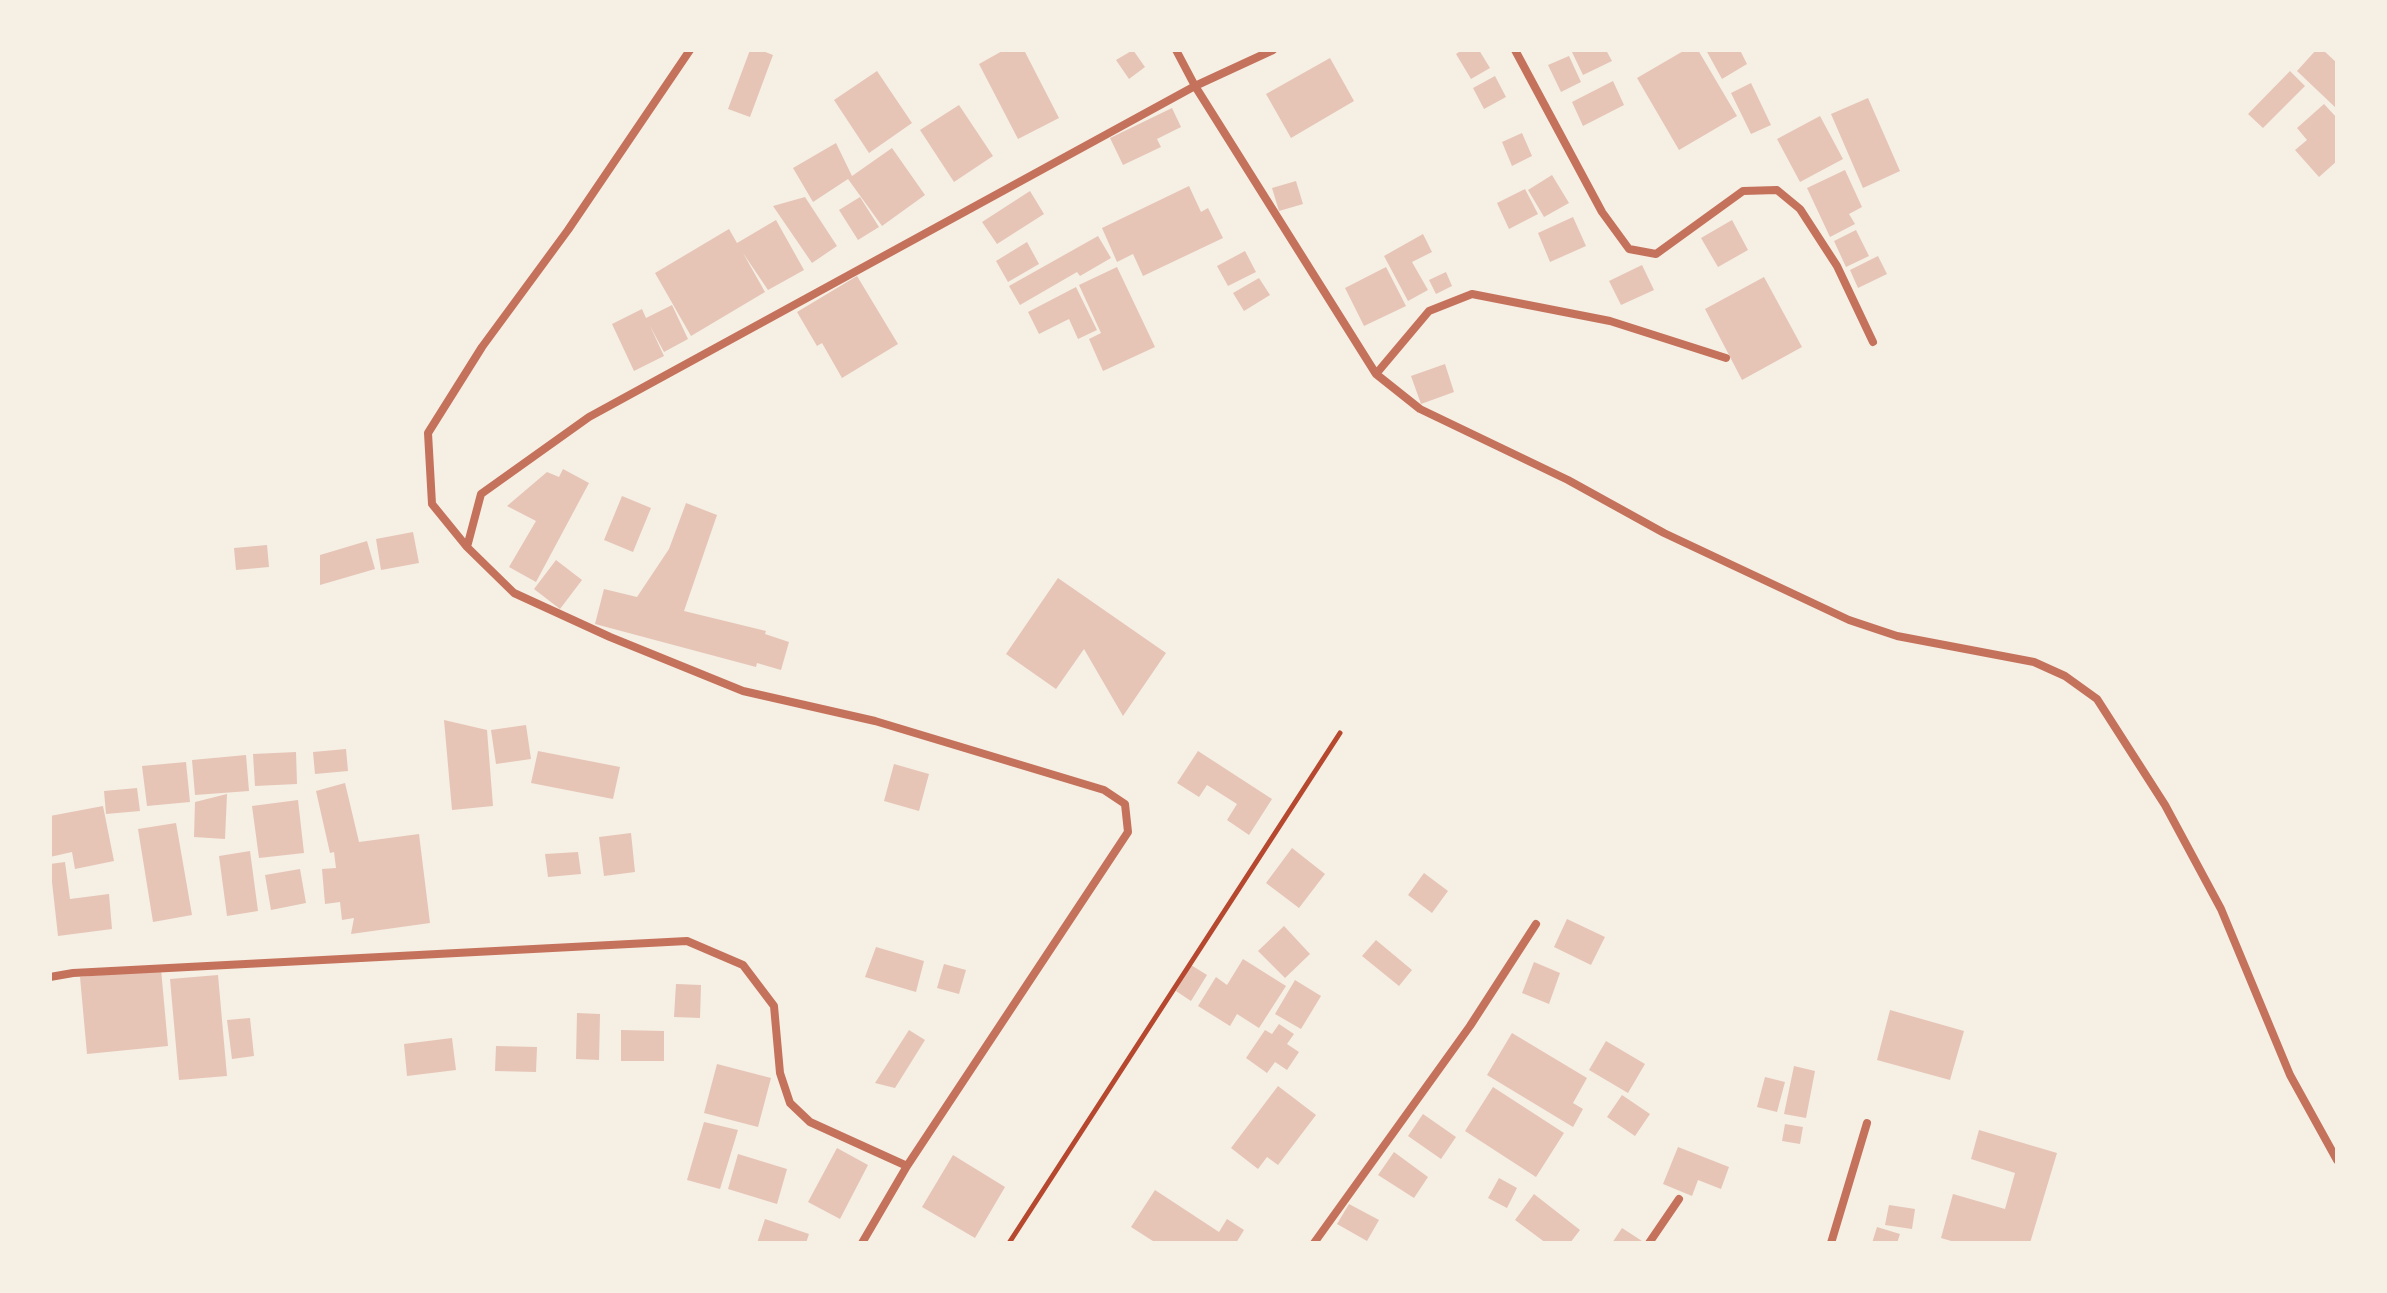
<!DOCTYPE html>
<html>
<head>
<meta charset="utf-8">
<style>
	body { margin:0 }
	#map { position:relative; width:2387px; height:1293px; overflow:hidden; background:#f6efe4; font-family:"IBM Plex Serif",serif }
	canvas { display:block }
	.frame { position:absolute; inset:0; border:52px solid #f6efe4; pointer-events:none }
</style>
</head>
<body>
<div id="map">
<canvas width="2387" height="1293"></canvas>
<div class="frame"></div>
</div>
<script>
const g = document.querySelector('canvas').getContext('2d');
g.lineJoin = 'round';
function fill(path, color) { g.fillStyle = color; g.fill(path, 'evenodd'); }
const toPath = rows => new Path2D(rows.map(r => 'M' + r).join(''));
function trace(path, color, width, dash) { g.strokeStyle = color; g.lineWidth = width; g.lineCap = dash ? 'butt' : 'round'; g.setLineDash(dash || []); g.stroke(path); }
fill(toPath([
	[750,50,760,50,773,55,750,117,728,109],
	[1004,50,1024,50,1059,118,1018,139,979,64],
	[1133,50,1145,67,1129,79,1116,60],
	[1462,50,1479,50,1490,68,1471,79,1456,54],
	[1571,50,1606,50,1612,61,1583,75],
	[1685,50,1698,50,1737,116,1679,150,1637,78],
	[1706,50,1740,50,1747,64,1722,79],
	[2316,50,2323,50,2337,63,2337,109,2297,71],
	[1569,56,1581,82,1561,92,1548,65],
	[1330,58,1354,101,1291,138,1266,94],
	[877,71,912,123,869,153,834,100],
	[2290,71,2305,86,2263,128,2248,114],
	[1495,76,1506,97,1484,109,1473,88],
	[1613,81,1624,105,1583,126,1572,102],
	[1751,83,1771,125,1751,134,1731,93],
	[1868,98,1900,171,1863,188,1831,114],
	[2324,104,2337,118,2337,161,2319,177,2295,150,2307,140,2297,128],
	[959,105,993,156,954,182,920,130],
	[1172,108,1181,127,1157,139,1161,147,1123,165,1110,138],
	[1820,116,1843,159,1800,182,1777,139],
	[1522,133,1532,156,1512,166,1502,142],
	[836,143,852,176,892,148,925,195,882,226,848,179,813,202,793,168],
	[1845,170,1862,207,1849,214,1855,224,1830,237,1807,188],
	[1552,175,1569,203,1544,217,1528,190],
	[1296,181,1303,204,1279,211,1272,188],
	[1189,186,1201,212,1208,208,1223,238,1143,276,1133,254,1117,262,1102,228],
	[1525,189,1538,214,1509,229,1497,203],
	[1030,191,1044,214,997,244,982,222],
	[805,197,837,246,812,263,773,206],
	[860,197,879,227,858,240,839,210],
	[1573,217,1586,246,1550,262,1538,233],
	[776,220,804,270,768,290,743,253,765,292,691,336,655,273,729,229,737,243],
	[1732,220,1748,250,1718,267,1701,238],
	[1856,230,1869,256,1846,267,1834,241],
	[1423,234,1432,252,1412,262,1428,290,1408,301,1384,256],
	[1098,236,1111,258,1080,276,1077,272,1020,305,1009,286],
	[1027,242,1039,264,1008,282,996,261],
	[1245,251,1256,272,1228,286,1217,266],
	[1878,256,1887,274,1858,288,1850,270],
	[1642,265,1654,290,1621,305,1609,281],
	[1117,267,1155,347,1103,371,1089,339,1101,333,1079,285],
	[1386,267,1406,306,1364,326,1345,288],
	[1446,272,1452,286,1436,294,1429,280],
	[857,276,898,344,842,378,822,343,817,346,797,312],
	[1764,277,1802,347,1742,380,1705,309],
	[1259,278,1270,295,1244,311,1233,293],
	[1076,287,1097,330,1078,339,1069,319,1039,334,1028,312],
	[672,305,688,339,664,352,650,326,664,356,634,371,612,324,642,309,646,318],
	[1445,364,1454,392,1421,404,1411,376],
	[563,469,589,483,536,582,509,567,536,521,507,506,547,472,559,477],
	[622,496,651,508,633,552,604,540],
	[686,503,717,515,684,611,766,631,765,634,789,642,781,670,757,663,756,667,595,624,604,589,637,597,669,549],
	[413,532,419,563,381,570,376,539],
	[367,541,375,569,320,585,320,555],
	[267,545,269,567,236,570,234,548],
	[556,560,582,580,560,609,534,589],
	[1058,578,1166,653,1123,716,1084,649,1056,689,1006,654],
	[444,720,487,730,493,806,452,810],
	[526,725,531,759,496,764,491,730],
	[346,749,348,771,315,774,313,752],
	[538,751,620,767,613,799,531,783],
	[1198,751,1272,799,1249,835,1227,820,1237,804,1207,785,1199,797,1177,783],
	[296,752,297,784,255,786,253,754],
	[246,755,249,791,195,795,192,760],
	[186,762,190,802,147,806,142,766],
	[894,764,929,774,919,811,884,801],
	[345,783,359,842,419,834,430,923,351,934,354,918,342,920,340,902,325,904,322,869,336,868,334,852,330,853,316,791],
	[137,788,140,811,106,814,104,791],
	[227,794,225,839,194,837,195,802],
	[298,800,304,853,259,858,252,806],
	[103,806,114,861,75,869,72,852,50,857,50,816],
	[176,823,192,915,153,922,138,829],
	[631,833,635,872,604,876,599,837],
	[1292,848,1325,874,1299,908,1266,883],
	[250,851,258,911,227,916,219,856],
	[578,852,581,874,548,877,545,854],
	[65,862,70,899,109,894,112,929,58,936,50,864],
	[300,869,306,903,271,910,265,875],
	[1424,873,1448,891,1432,913,1408,895],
	[1567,919,1605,937,1591,965,1554,947],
	[1284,926,1310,954,1285,978,1258,951],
	[1376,940,1412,970,1399,986,1362,956],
	[876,947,924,961,916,992,865,977],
	[1243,959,1286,986,1259,1028,1237,1014,1230,1026,1198,1006,1216,977,1227,985],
	[1534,962,1560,973,1549,1004,1522,993],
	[944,964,966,970,959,994,937,988],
	[1191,965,1207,975,1191,1001,1176,991],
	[161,969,168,1046,87,1054,80,977],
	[218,975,227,1076,179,1080,170,979],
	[1295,980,1321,996,1301,1029,1275,1014],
	[676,984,701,985,700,1018,674,1017],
	[1890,1010,1964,1031,1950,1080,1877,1060],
	[577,1013,600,1014,599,1060,576,1059],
	[250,1018,254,1056,232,1059,227,1020],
	[1279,1024,1294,1034,1287,1044,1299,1052,1287,1070,1275,1062,1267,1073,1246,1058,1265,1030,1272,1034],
	[621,1030,664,1031,664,1061,621,1061],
	[909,1030,925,1040,895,1088,875,1083],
	[1512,1033,1587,1078,1573,1103,1583,1109,1573,1127,1487,1075],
	[452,1038,456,1070,407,1076,404,1044],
	[1606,1041,1645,1064,1628,1093,1589,1070],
	[496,1046,537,1047,536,1072,495,1071],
	[717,1064,771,1078,758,1127,704,1113],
	[1794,1066,1815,1071,1806,1118,1784,1114],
	[1765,1077,1785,1082,1777,1112,1757,1107],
	[1278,1086,1316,1115,1278,1165,1267,1157,1258,1169,1231,1148],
	[1493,1087,1564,1133,1536,1177,1465,1131],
	[1622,1095,1650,1114,1635,1136,1607,1117],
	[1423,1114,1456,1137,1441,1159,1408,1136],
	[704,1122,738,1130,720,1189,687,1180],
	[1785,1124,1803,1127,1800,1144,1782,1141],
	[1979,1130,2057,1153,2030,1243,1958,1243,1941,1238,1953,1194,2005,1209,2015,1173,1971,1159],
	[1678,1147,1729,1167,1721,1189,1698,1180,1692,1196,1663,1184],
	[837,1148,868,1165,840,1219,808,1202],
	[1394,1152,1428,1177,1414,1198,1378,1175],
	[738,1154,787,1169,777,1204,728,1189],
	[953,1155,1005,1187,975,1238,922,1207],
	[1499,1178,1517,1188,1507,1208,1488,1198],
	[1155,1190,1219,1232,1227,1219,1244,1230,1236,1243,1156,1243,1131,1227],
	[1534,1194,1580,1230,1570,1243,1546,1243,1515,1220],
	[1349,1204,1379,1220,1367,1241,1337,1224],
	[1889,1205,1915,1209,1912,1229,1885,1225],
	[765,1219,809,1234,806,1243,757,1243],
	[1877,1227,1900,1234,1897,1243,1872,1243],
	[1622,1228,1642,1241,1641,1243,1612,1243]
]), '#e6c5b7');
trace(toPath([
	[1009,1243,1340,733]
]), '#b5482f', 5);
trace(toPath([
	[1176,50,1195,86,1376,374,1429,311,1472,294,1610,321,1726,358],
	[1515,50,1602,212,1629,249,1656,254,1743,191,1777,190,1800,209,1837,266,1873,342],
	[1376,374,1420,409,1568,480,1664,533,1849,620,1897,636,2034,662,2065,676,2097,699,2165,805,2221,909,2290,1075,2337,1160],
	[467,547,432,504,428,433,482,347,568,230,690,50],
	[50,977,73,973,687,941,743,965,774,1006,780,1073,790,1103,810,1122,907,1166],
	[862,1243,907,1166,1128,832,1125,804,1104,790,875,721,743,691,610,637,514,593,467,547,481,494,589,417,1195,86,1273,50],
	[1314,1243,1470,1026,1536,924],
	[1649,1243,1679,1199],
	[1831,1243,1867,1123]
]), '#c5725c', 8);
</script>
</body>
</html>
